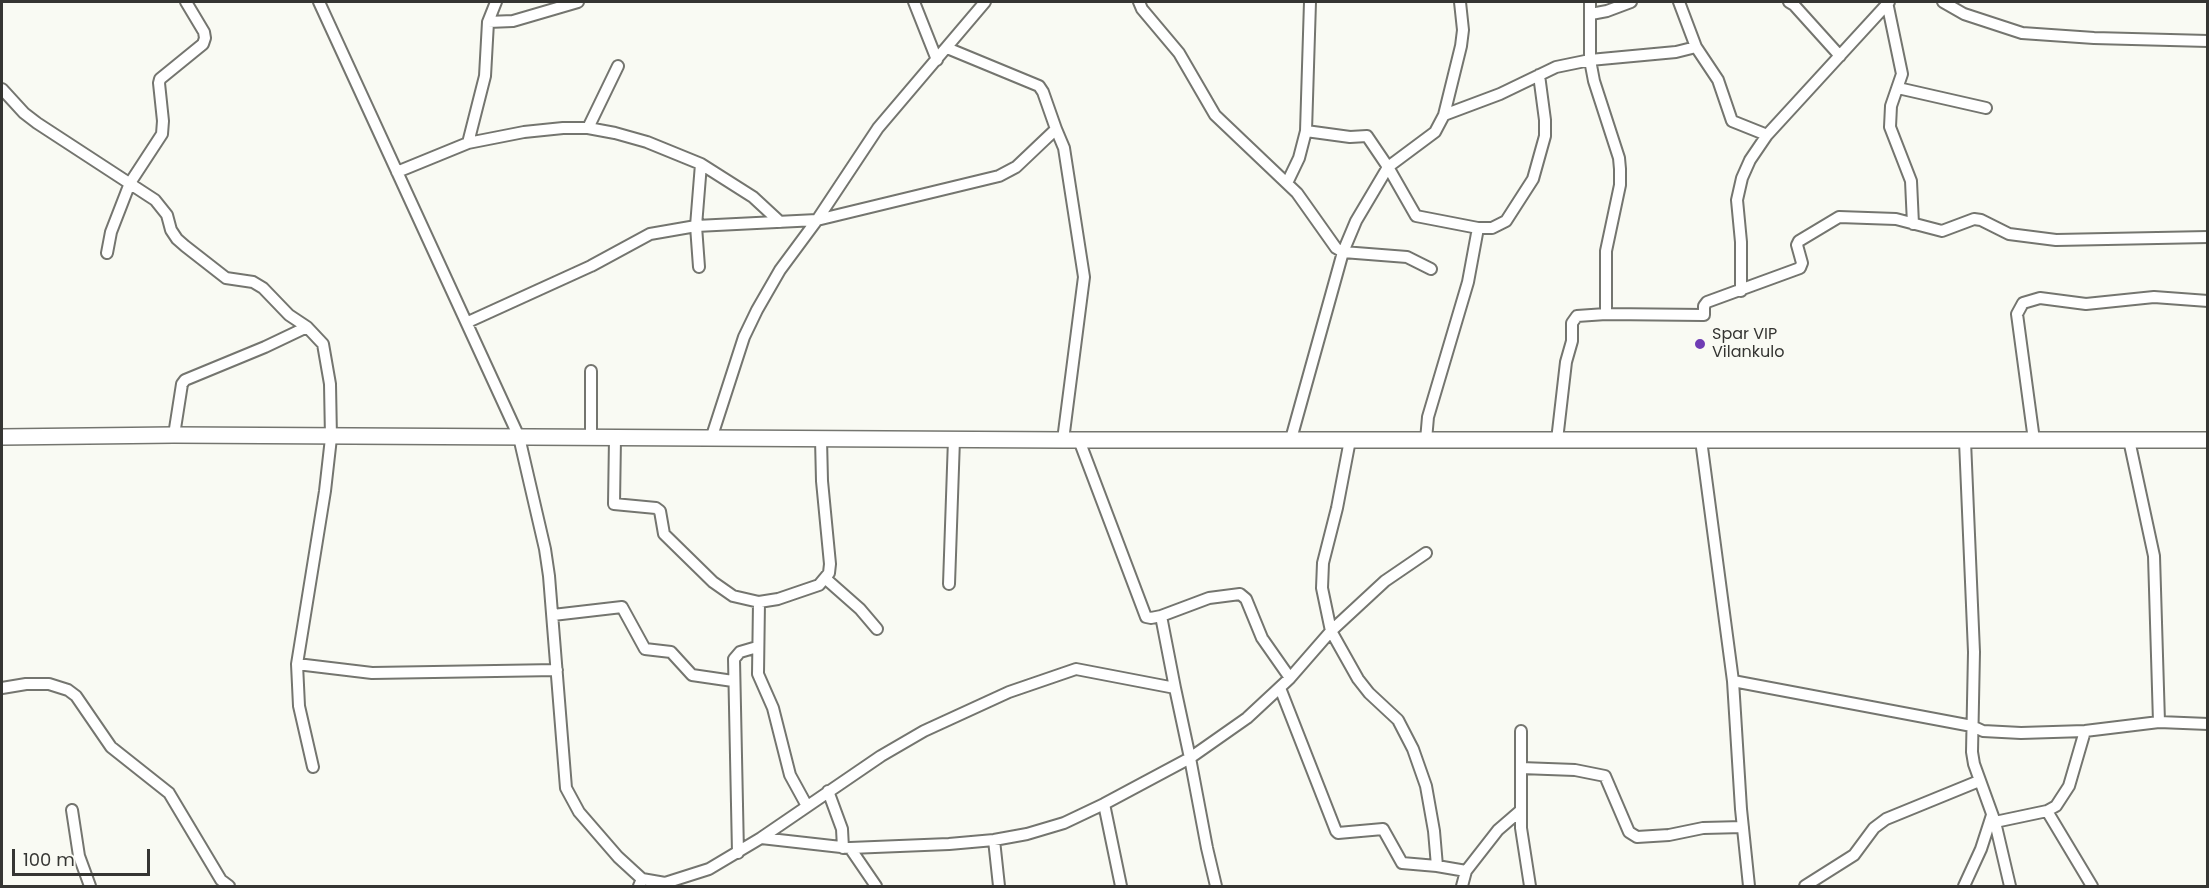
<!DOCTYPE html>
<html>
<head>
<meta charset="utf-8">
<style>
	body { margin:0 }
	#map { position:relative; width:2209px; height:888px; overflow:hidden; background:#f9faf3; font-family:Poppins,sans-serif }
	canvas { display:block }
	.frame { position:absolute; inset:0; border:3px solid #353532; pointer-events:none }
	.scale { position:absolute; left:12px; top:849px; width:138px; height:27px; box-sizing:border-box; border:3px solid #353532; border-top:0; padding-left:8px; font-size:18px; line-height:21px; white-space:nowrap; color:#353532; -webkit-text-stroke:4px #f9faf3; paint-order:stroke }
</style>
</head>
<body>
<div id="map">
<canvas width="2209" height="888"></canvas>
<div class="frame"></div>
<div class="scale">100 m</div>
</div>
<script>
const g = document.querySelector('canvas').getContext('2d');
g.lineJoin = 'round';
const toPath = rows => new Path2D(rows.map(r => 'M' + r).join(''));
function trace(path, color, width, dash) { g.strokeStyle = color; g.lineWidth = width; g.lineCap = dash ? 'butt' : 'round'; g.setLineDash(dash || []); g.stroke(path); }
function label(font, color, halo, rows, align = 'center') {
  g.font = font + ' Poppins,sans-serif'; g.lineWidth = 4.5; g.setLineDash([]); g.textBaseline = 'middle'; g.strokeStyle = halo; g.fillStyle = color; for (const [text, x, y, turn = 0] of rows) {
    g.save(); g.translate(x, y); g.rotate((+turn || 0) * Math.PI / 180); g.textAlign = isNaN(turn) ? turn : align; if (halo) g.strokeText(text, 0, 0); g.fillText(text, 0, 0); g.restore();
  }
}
const minor = toPath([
	[319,2,519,437,545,549,549,576,566,788,579,812,618,857,642,879,639,886],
	[914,2,937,60],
	[1139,2,1142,9,1179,53,1215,115,1297,193,1336,248,1343,252,1407,257,1431,269],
	[1590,2,1590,60,1594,81,1619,158,1620,169,1620,185,1606,251,1606,314],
	[1679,2,1696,47,1718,80,1732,121,1767,135],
	[1789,2,1794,5,1840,56],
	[1887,2,1902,74,1891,106,1890,127,1911,181,1913,224],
	[1943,2,1964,14,2022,33,2094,38,2208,41],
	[1591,14,1607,11,1631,2],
	[488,22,513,21,578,2],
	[947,48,1039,86,1043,92,1056,129],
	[1898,88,1986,108],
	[2,89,24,113,37,123,155,200,167,215,171,230,177,239,185,246,226,278,253,282,263,288,289,315,307,327,323,344,330,384,331,438,325,491,297,664,299,706,313,767],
	[1444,115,1500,94,1556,67,1590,60,1676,52,1696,47],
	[588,128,618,66],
	[1306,131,1350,137,1367,136,1388,167,1416,216,1478,228,1492,228,1506,221,1533,179,1545,136,1545,120,1539,75],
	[468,143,485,76,488,22,496,2],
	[397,172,468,143,524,132,563,128,588,128,615,133,647,142,701,164,753,197,780,222],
	[1287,183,1299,158,1306,131,1310,2],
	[107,253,111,232,130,183,162,134,163,121,159,83,160,79,203,44,205,38,204,32,186,2],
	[699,267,696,226,701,164],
	[1741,291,1741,242,1737,200,1742,178,1750,160,1767,135,1889,2],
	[468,322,591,266,650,234,696,226,817,220,999,176,1016,167,1056,129,1064,148,1084,277,1063,440],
	[591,371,591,437],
	[174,435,182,384,185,380,265,347,307,327],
	[615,438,614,504,656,508,660,511,664,534,713,582,733,596,759,602,778,599,819,585,829,573,830,564,822,481,821,439],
	[711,439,744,337,757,310,780,270,817,220,878,128,985,2],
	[1291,439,1343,252,1356,221,1388,167,1435,132,1444,115,1461,46,1463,30,1460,2],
	[1079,440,1146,617,1151,618,1161,616,1175,688],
	[1350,440,1337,508,1323,563,1322,588,1331,631,1358,679,1369,693,1398,720,1413,749,1426,786,1434,831,1437,866,1466,871,1462,886],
	[1426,440,1428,417,1468,282,1478,228],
	[1557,440,1566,362,1572,341,1572,323,1577,316,1606,314,1704,315,1704,306,1707,302,1800,268,1802,263,1797,245,1799,241,1839,217,1896,219,1942,231,1974,219,1981,220,2009,234,2056,240,2208,237],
	[1701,440,1733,681,1741,809,1749,886],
	[2034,440,2017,314,2023,303,2040,298,2086,304,2154,297,2208,301],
	[2129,440,2154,556,2159,722],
	[1965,441,1974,652,1972,752,1974,764,1995,822,2010,886],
	[826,579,860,609,877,629],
	[949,584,954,439],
	[759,602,758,674,773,708,790,775,807,806],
	[553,615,622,607,645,649,671,652,692,675,733,681],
	[1161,616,1209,598,1240,594,1246,599,1262,638,1290,678],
	[297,664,372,673,557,670],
	[1733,681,1972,726,1983,731,2021,733,2085,731,2159,722,2208,724],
	[2,688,26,684,49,684,68,690,76,696,111,747,169,793,221,880,229,886],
	[1280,688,1336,831,1338,833,1383,829,1402,863,1437,866],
	[1521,731,1521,828,1530,886],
	[1521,768,1575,770,1605,776,1629,832,1637,837,1669,835,1703,828,1743,827],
	[828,791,842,829,843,848],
	[1104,804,1121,886],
	[72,810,79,856,90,886],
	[2047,811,2092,886],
	[1995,822,2047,811,2056,806,2069,786,2085,731],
	[761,838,850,848,949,844,994,840,1027,834,1064,823,1104,804,1190,758,1207,848,1216,886],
	[994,840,999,886],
	[850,848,876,886],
	[738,853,734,659,740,652,757,647],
	[1466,871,1498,830,1520,811],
	[642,879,665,883,709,869,761,838,881,756,924,731,1009,692,1076,669,1175,688,1190,758,1247,718,1290,678,1331,631,1385,581,1426,553],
	[1805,886,1854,855,1874,828,1886,819,1979,781],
	[1964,886,1981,849,1992,815]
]);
const secondary = toPath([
	[2,437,174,435,1063,440,2208,440]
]);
trace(minor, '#74756f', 14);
trace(secondary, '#74756f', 18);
trace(minor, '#fff', 10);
trace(secondary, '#fff', 15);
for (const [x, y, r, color] of [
	[1700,344,6,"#6f3cb4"]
]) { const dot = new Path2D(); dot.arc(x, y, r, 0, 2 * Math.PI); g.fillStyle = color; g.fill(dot); trace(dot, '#f9faf3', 2); }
label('16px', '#353532', '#f9faf3', [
	["Spar VIP",1712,335],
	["Vilankulo",1712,353]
], 'left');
</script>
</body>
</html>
